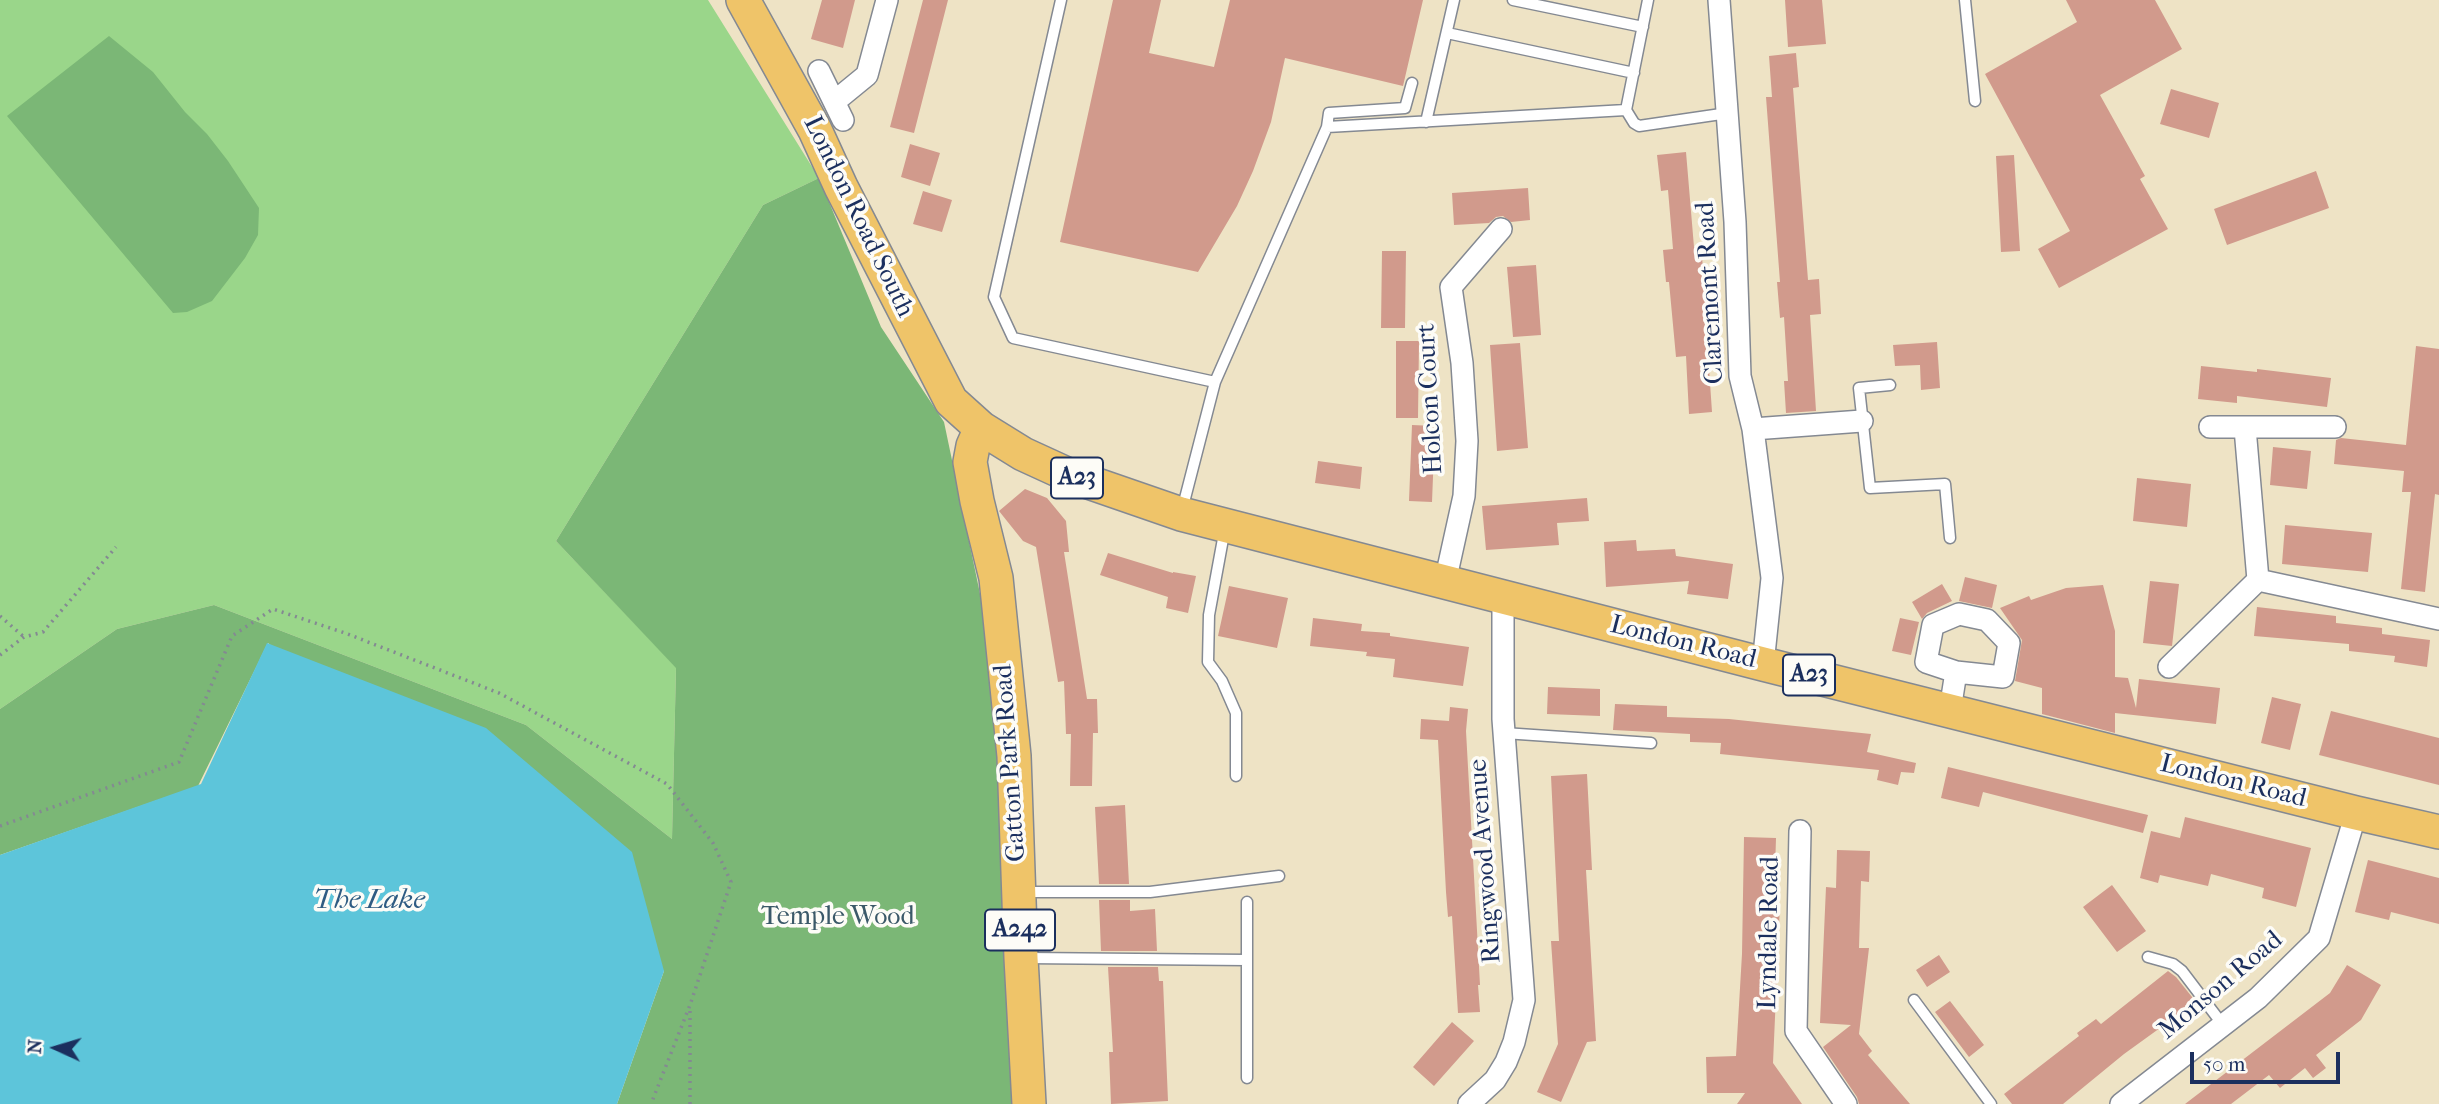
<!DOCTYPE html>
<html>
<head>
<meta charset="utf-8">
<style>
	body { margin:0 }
	#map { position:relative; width:2439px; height:1104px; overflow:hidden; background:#eee3c5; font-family:"IM FELL French Canon",serif }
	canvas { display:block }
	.north { position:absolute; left:21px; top:1013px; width:70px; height:70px; -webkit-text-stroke:5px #fdfcf7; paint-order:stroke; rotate:274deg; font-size:19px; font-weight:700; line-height:28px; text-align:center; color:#1b2f5e }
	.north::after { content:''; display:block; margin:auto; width:24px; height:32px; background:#1b2f5e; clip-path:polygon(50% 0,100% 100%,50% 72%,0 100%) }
	.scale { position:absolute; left:2190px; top:1052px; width:150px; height:32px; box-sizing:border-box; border:4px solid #1b2f5e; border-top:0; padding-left:9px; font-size:21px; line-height:24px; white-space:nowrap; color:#1b2f5e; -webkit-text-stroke:5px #fdfcf7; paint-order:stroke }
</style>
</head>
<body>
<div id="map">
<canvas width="2439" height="1104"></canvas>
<div class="north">N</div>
<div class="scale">50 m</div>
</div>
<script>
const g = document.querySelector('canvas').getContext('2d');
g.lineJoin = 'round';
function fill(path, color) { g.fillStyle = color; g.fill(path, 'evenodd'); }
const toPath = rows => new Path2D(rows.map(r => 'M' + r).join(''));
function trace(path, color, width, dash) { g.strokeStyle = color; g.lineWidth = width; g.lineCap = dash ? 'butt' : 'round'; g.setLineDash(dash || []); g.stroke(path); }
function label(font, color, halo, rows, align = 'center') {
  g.font = font + ' "IM FELL French Canon",serif'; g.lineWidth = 7; g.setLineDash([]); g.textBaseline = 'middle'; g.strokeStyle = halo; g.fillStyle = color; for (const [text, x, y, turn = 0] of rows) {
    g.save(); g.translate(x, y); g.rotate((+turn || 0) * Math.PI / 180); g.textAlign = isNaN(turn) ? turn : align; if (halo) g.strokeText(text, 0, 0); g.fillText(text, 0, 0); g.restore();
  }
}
fill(toPath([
	[0,0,708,0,819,178,763,205,556,541,676,667,672,839,526,725,214,605,117,629,0,709]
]), '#9ad68a');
fill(toPath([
	[109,36,153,72,185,112,207,134,228,161,259,208,258,235,245,258,212,301,187,312,173,313,7,116],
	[819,178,881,327,944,422,1014,756,1030,1104,617,1104,664,971,268,643,198,786,0,855,0,709,117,629,214,605,526,725,672,839,676,668,556,541,763,205]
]), '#7bb776');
fill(toPath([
	[267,643,486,728,632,852,664,971,617,1104,0,1104,0,855,201,784]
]), '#5dc5da');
fill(toPath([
	[822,0,855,0,843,48,811,39],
	[923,0,948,0,914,133,890,127],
	[1113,0,1161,0,1149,53,1214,67,1230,0,1423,0,1403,86,1285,58,1271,122,1253,171,1237,206,1198,272,1060,242],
	[1785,0,1822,0,1826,44,1788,47],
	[2066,0,2155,0,2182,49,2100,95,2145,176,2140,179,2168,229,2059,288,2038,249,2070,231,1985,74,2077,22],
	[1796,53,1799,87,1793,88,1808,280,1819,279,1821,314,1810,315,1816,411,1786,413,1784,381,1788,381,1784,317,1780,318,1777,282,1780,282,1766,97,1772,97,1769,56],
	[2171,89,2219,103,2209,138,2160,124],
	[910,144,940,153,930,186,901,177],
	[1686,152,1694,247,1701,247,1705,288,1710,354,1708,354,1712,412,1689,414,1686,356,1676,357,1669,282,1666,282,1663,250,1673,249,1668,190,1661,191,1657,155],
	[2014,155,2020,251,2001,252,1996,156],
	[2316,171,2329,208,2227,245,2214,209],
	[1528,188,1530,220,1511,222,1503,216,1496,217,1489,223,1454,225,1452,193],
	[923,191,952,200,942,232,913,224],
	[1382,251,1406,251,1405,328,1381,328],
	[1536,265,1541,335,1513,337,1507,267],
	[1396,341,1419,341,1418,418,1396,418],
	[1937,342,1940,388,1921,390,1920,365,1895,366,1893,345],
	[1520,343,1528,448,1497,451,1490,345],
	[2416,346,2439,349,2439,495,2435,494,2425,592,2401,589,2411,492,2402,492,2404,471,2334,464,2336,440,2341,438,2406,445],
	[2201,366,2257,372,2257,369,2331,378,2327,407,2237,396,2237,403,2198,399],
	[1412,425,1435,426,1432,502,1409,501],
	[2273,447,2311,451,2307,489,2270,485],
	[1318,461,1362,467,1360,489,1315,483],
	[2137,478,2191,484,2187,527,2133,521],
	[1025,489,1047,498,1066,521,1069,552,1064,552,1087,699,1097,699,1098,733,1093,733,1092,786,1070,786,1071,734,1066,734,1064,681,1058,682,1036,547,1023,541,999,511],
	[1587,498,1589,521,1557,523,1559,545,1486,550,1482,506],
	[2285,525,2372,533,2368,572,2282,564],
	[1636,540,1637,551,1675,549,1676,556,1733,564,1728,599,1687,594,1689,581,1606,587,1604,542],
	[1108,553,1173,573,1173,572,1196,576,1188,613,1166,608,1168,597,1100,575],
	[1965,577,1997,585,1992,608,1959,601],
	[2150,581,2179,584,2172,646,2143,643],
	[1942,584,1952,601,1927,613,1922,619,1912,602],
	[2103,585,2115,631,2115,677,2128,678,2136,708,2139,679,2220,688,2216,724,2115,713,2115,733,2042,714,2042,688,2015,681,2022,640,2000,608,2029,596,2031,600,2066,588],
	[1229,586,1288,598,1277,648,1218,636],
	[2257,607,2336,616,2336,623,2382,628,2382,634,2430,640,2427,667,2394,662,2395,656,2349,651,2349,644,2254,636],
	[1313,618,1362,624,1361,631,1390,633,1390,636,1469,647,1463,686,1393,677,1395,659,1366,656,1367,652,1310,646],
	[1900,618,1919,622,1911,655,1892,651],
	[1548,687,1600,689,1600,716,1547,714],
	[2272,697,2301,704,2290,750,2261,743],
	[1615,704,1667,706,1667,717,1729,719,1871,734,1867,752,1916,763,1914,773,1901,772,1898,785,1877,780,1879,770,1720,754,1721,743,1690,742,1690,734,1613,730],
	[1450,707,1468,709,1466,731,1480,985,1478,985,1480,1012,1458,1013,1452,916,1448,917,1446,892,1438,740,1420,739,1421,719,1449,721],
	[2331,711,2439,738,2439,785,2319,755],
	[1948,767,2148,815,2143,833,1983,792,1979,807,1941,798],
	[1587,774,1592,870,1586,870,1596,1041,1587,1042,1561,1102,1537,1092,1558,1044,1551,941,1559,941,1551,776],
	[1125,805,1129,884,1099,884,1095,807],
	[2185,817,2311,848,2296,907,2262,898,2264,888,2211,874,2208,886,2160,875,2158,883,2140,878,2151,831,2180,838],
	[1744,837,1776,838,1774,903,1780,903,1773,1063,1802,1104,1737,1104,1745,1093,1707,1093,1706,1057,1736,1056,1742,954],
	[1837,850,1870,851,1869,882,1861,881,1859,948,1869,948,1859,1034,1872,1051,1868,1055,1910,1104,1859,1104,1857,1097,1823,1047,1851,1025,1820,1023,1826,887,1836,888],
	[2368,860,2439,878,2439,924,2391,912,2389,920,2355,912],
	[2112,885,2146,931,2117,952,2083,907],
	[1099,900,1130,900,1130,911,1155,909,1157,951,1101,951],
	[1939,955,1950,972,1927,987,1916,970],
	[2347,965,2381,985,2361,1020,2316,1055,2326,1068,2313,1078,2305,1068,2280,1088,2269,1075,2231,1104,2185,1104,2330,993],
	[1108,967,1158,967,1159,981,1163,981,1168,1101,1111,1104,1109,1052,1113,1052],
	[2168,971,2176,977,2196,1002,2124,1054,2063,1104,2012,1104,2004,1094,2079,1036,2077,1033,2096,1019,2101,1024],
	[1950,1001,1984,1045,1969,1057,1935,1012],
	[1452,1022,1474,1041,1434,1086,1413,1067]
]), '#d19a8c');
const service = toPath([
	[1061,0,994,297,1013,338,1215,382],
	[1513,0,1643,27],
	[1965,0,1975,101],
	[1447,33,1634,73],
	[1626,110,1634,123,1639,126,1728,113],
	[1426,122,1454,0],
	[1327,127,1329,113,1405,108,1412,83],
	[1890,385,1859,388,1870,488,1945,484,1950,538],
	[1182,510,1215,382,1327,127,1626,110,1648,0],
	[1225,528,1209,615,1208,662,1222,681,1236,713,1236,776],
	[1504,733,1651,743],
	[1024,892,1150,892,1279,876],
	[2148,957,2173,964,2182,971,2223,1025],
	[1026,958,1247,960],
	[1914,1000,1991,1104],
	[1247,1078,1247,902]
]);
const minor = toPath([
	[1719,0,1735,222,1740,376,1753,429,1772,578,1763,664],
	[819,71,843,120],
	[834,102,867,75,887,0],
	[2210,427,2335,427],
	[1753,429,1862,421],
	[2258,580,2439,619],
	[1445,582,1464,496,1467,441,1462,363,1451,287,1501,229],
	[2169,667,2258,580,2245,428],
	[1950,710,1956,672,2003,677,2009,643,1987,620,1959,614,1933,625,1926,662,1956,672],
	[1800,831,1796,1031,1846,1104],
	[1469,1104,1495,1080,1506,1062,1514,1042,1524,1000,1503,719,1503,597],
	[2121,1104,2258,998,2319,938,2356,813]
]);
const primary = toPath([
	[743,0,815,130,841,187,951,401,981,428,1023,454,1071,476,1181,514,1763,664,2356,813,2439,832],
	[981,428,973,446,970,462,977,501,996,578,1014,756,1021,958,1029,1104]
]);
trace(service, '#848992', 13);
trace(minor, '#848992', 24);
trace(primary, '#848992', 36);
trace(toPath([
	[0,616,24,637],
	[0,655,24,637,43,632,116,547],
	[0,826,179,762,232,636,273,609,345,633,499,693,667,784,713,843,731,882,690,1005,651,1104],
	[690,1104,690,1008]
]), '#848992', 3.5, [2, 5]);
trace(service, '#fff', 10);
trace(minor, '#fff', 21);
trace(primary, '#efc469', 33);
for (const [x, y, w] of [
	[1077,478,52],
	[1809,675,52],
	[1020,930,70]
]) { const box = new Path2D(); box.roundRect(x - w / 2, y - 20.5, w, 41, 5); g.fillStyle = '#fdfcf7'; g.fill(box); trace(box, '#1b2f5e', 2); }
label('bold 24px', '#1b2f5e', null, [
	["A23",1077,478],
	["A23",1809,675],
	["A242",1020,930]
]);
label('26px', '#1b2f5e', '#fdfcf7', [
	["London Road South",858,217,64],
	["Claremont Road",1711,293,-93],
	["Holcon Court",1431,399,-93],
	["London Road",1683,643,14],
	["Gatton Park Road",1011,763,-94],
	["London Road",2233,782,14],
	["Ringwood Avenue",1486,861,-94],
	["Lyndale Road",1770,933,-89],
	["Monson Road",2221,986,-40]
]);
label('26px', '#3b5969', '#fdfcf7', [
	["Temple Wood",838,918]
]);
label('italic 28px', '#2f5c83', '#fdfcf7', [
	["The Lake",369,901]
]);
</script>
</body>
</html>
